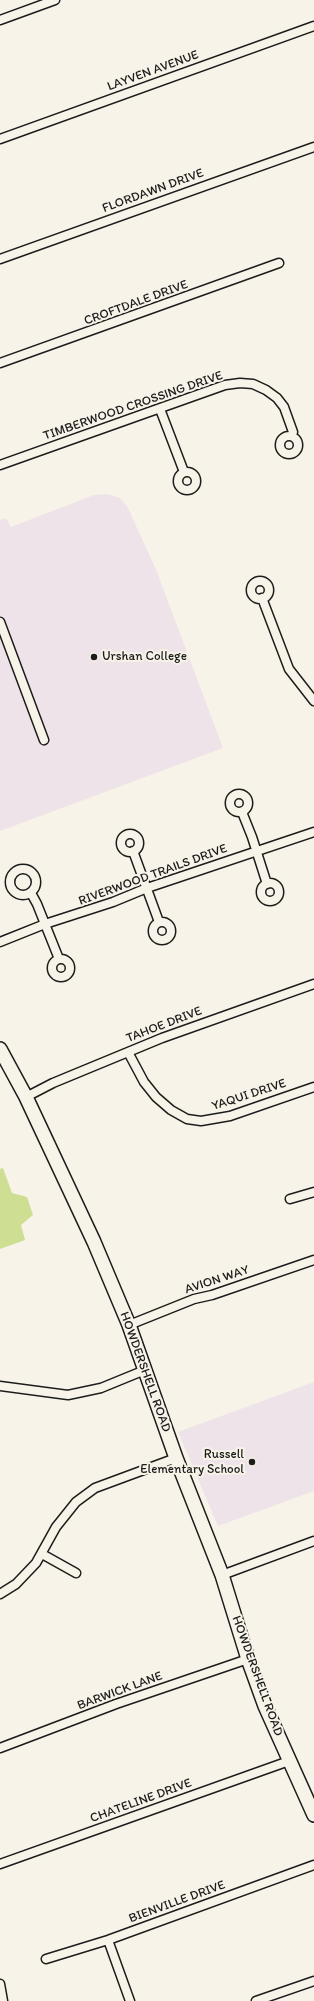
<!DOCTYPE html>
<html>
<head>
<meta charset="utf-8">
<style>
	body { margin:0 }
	canvas { display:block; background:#f7f3e8 }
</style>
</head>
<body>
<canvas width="314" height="2001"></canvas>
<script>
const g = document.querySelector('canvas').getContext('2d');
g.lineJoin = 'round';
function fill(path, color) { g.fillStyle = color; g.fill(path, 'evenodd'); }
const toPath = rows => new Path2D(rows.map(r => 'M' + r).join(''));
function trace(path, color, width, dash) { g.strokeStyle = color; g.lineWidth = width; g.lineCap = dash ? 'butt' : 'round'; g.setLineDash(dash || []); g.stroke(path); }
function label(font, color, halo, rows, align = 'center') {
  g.font = font + ' Itim,sans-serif'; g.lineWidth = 4; g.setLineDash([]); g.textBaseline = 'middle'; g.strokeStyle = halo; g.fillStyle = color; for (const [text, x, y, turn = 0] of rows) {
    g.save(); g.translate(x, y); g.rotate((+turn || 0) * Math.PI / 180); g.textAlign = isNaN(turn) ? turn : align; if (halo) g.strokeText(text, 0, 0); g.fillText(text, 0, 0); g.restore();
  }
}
fill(toPath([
	[107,494,120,498,127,506,155,567,223,748,0,831,0,520,6,518,11,527,94,495],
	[314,1382,314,1491,218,1526,178,1432]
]), '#eee3e9');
fill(toPath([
	[3,1168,12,1193,27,1197,33,1215,21,1225,25,1240,0,1249,0,1169]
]), '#cede92');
const minor = toPath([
	[0,20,55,0],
	[0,139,314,26],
	[0,259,314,147],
	[0,363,279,263],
	[160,409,184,472],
	'280 445a9 9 0 1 1 18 0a9 9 0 1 1-18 0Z',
	[0,465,225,385,240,383,253,384,266,390,277,398,284,407,293,432,291,436],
	'178 481a9 9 0 1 1 18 0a9 9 0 1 1-18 0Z',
	'251 590a9 9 0 1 1 18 0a9 9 0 1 1-18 0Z',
	[262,598,289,669,314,701],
	[0,622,44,740],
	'230 803a9 9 0 1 1 18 0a9 9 0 1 1-18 0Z',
	[242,812,252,837,267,884],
	'121 843a9 9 0 1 1 18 0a9 9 0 1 1-18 0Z',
	[133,851,159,922],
	'10 882a13 13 0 1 1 26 0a13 13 0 1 1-26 0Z',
	'261 892a9 9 0 1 1 18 0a9 9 0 1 1-18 0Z',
	[31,893,37,904,59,959],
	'153 931a9 9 0 1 1 18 0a9 9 0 1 1-18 0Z',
	[0,942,45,924,113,902,147,888,314,832],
	'52 968a9 9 0 1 1 18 0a9 9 0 1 1-18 0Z',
	[128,1052,144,1082,156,1097,171,1110,187,1119,201,1121,230,1116,314,1087],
	[26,1097,53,1083,162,1038,314,984],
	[290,1199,314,1192],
	[129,1325,194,1299,212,1295,314,1260],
	[0,1386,68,1395,101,1388,145,1370],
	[42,1554,76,1573],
	[222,1575,314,1541],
	[0,1594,16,1584,36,1563,56,1527,76,1502,95,1488,176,1458],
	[0,1748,116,1704,248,1659],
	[0,1864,289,1761],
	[108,1940,130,2001],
	[46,1959,108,1940,314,1865],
	[0,1984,3,2001],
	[256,2001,314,1981]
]);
const primary = toPath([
	[0,1049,26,1097,94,1242,129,1325,176,1458,222,1575,248,1659,265,1706,314,1815]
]);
trace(minor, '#1c1c1c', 11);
trace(primary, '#1c1c1c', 16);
trace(minor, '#f7f3e8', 8);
trace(primary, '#f7f3e8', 13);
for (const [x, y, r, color] of [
	[94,657,4,"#1c1c1c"],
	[252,1462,4,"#1c1c1c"]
]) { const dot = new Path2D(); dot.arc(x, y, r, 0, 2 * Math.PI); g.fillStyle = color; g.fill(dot); trace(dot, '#f7f3e8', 1.5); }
label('13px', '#1c1c1c', '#f7f3e8', [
	["LAYVEN AVENUE",153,71,-20],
	["FLORDAWN DRIVE",153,191,-20],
	["CROFTDALE DRIVE",136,303,-20],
	["TIMBERWOOD CROSSING DRIVE",133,406,-19],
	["RIVERWOOD TRAILS DRIVE",153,875,-20],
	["TAHOE DRIVE",164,1025,-21],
	["YAQUI DRIVE",249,1095,-18],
	["AVION WAY",217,1280,-18],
	["HOWDERSHELL ROAD",145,1372,70],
	["HOWDERSHELL ROAD",257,1676,70],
	["BARWICK LANE",120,1691,-20],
	["CHATELINE DRIVE",141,1801,-20],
	["BIENVILLE DRIVE",177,1902,-20]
]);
label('13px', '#1c1c1c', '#f7f3e8', [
	["Urshan College",102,657],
	["Russell",244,1455,"right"],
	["Elementary School",244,1470,"right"]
], 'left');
</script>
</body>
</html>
